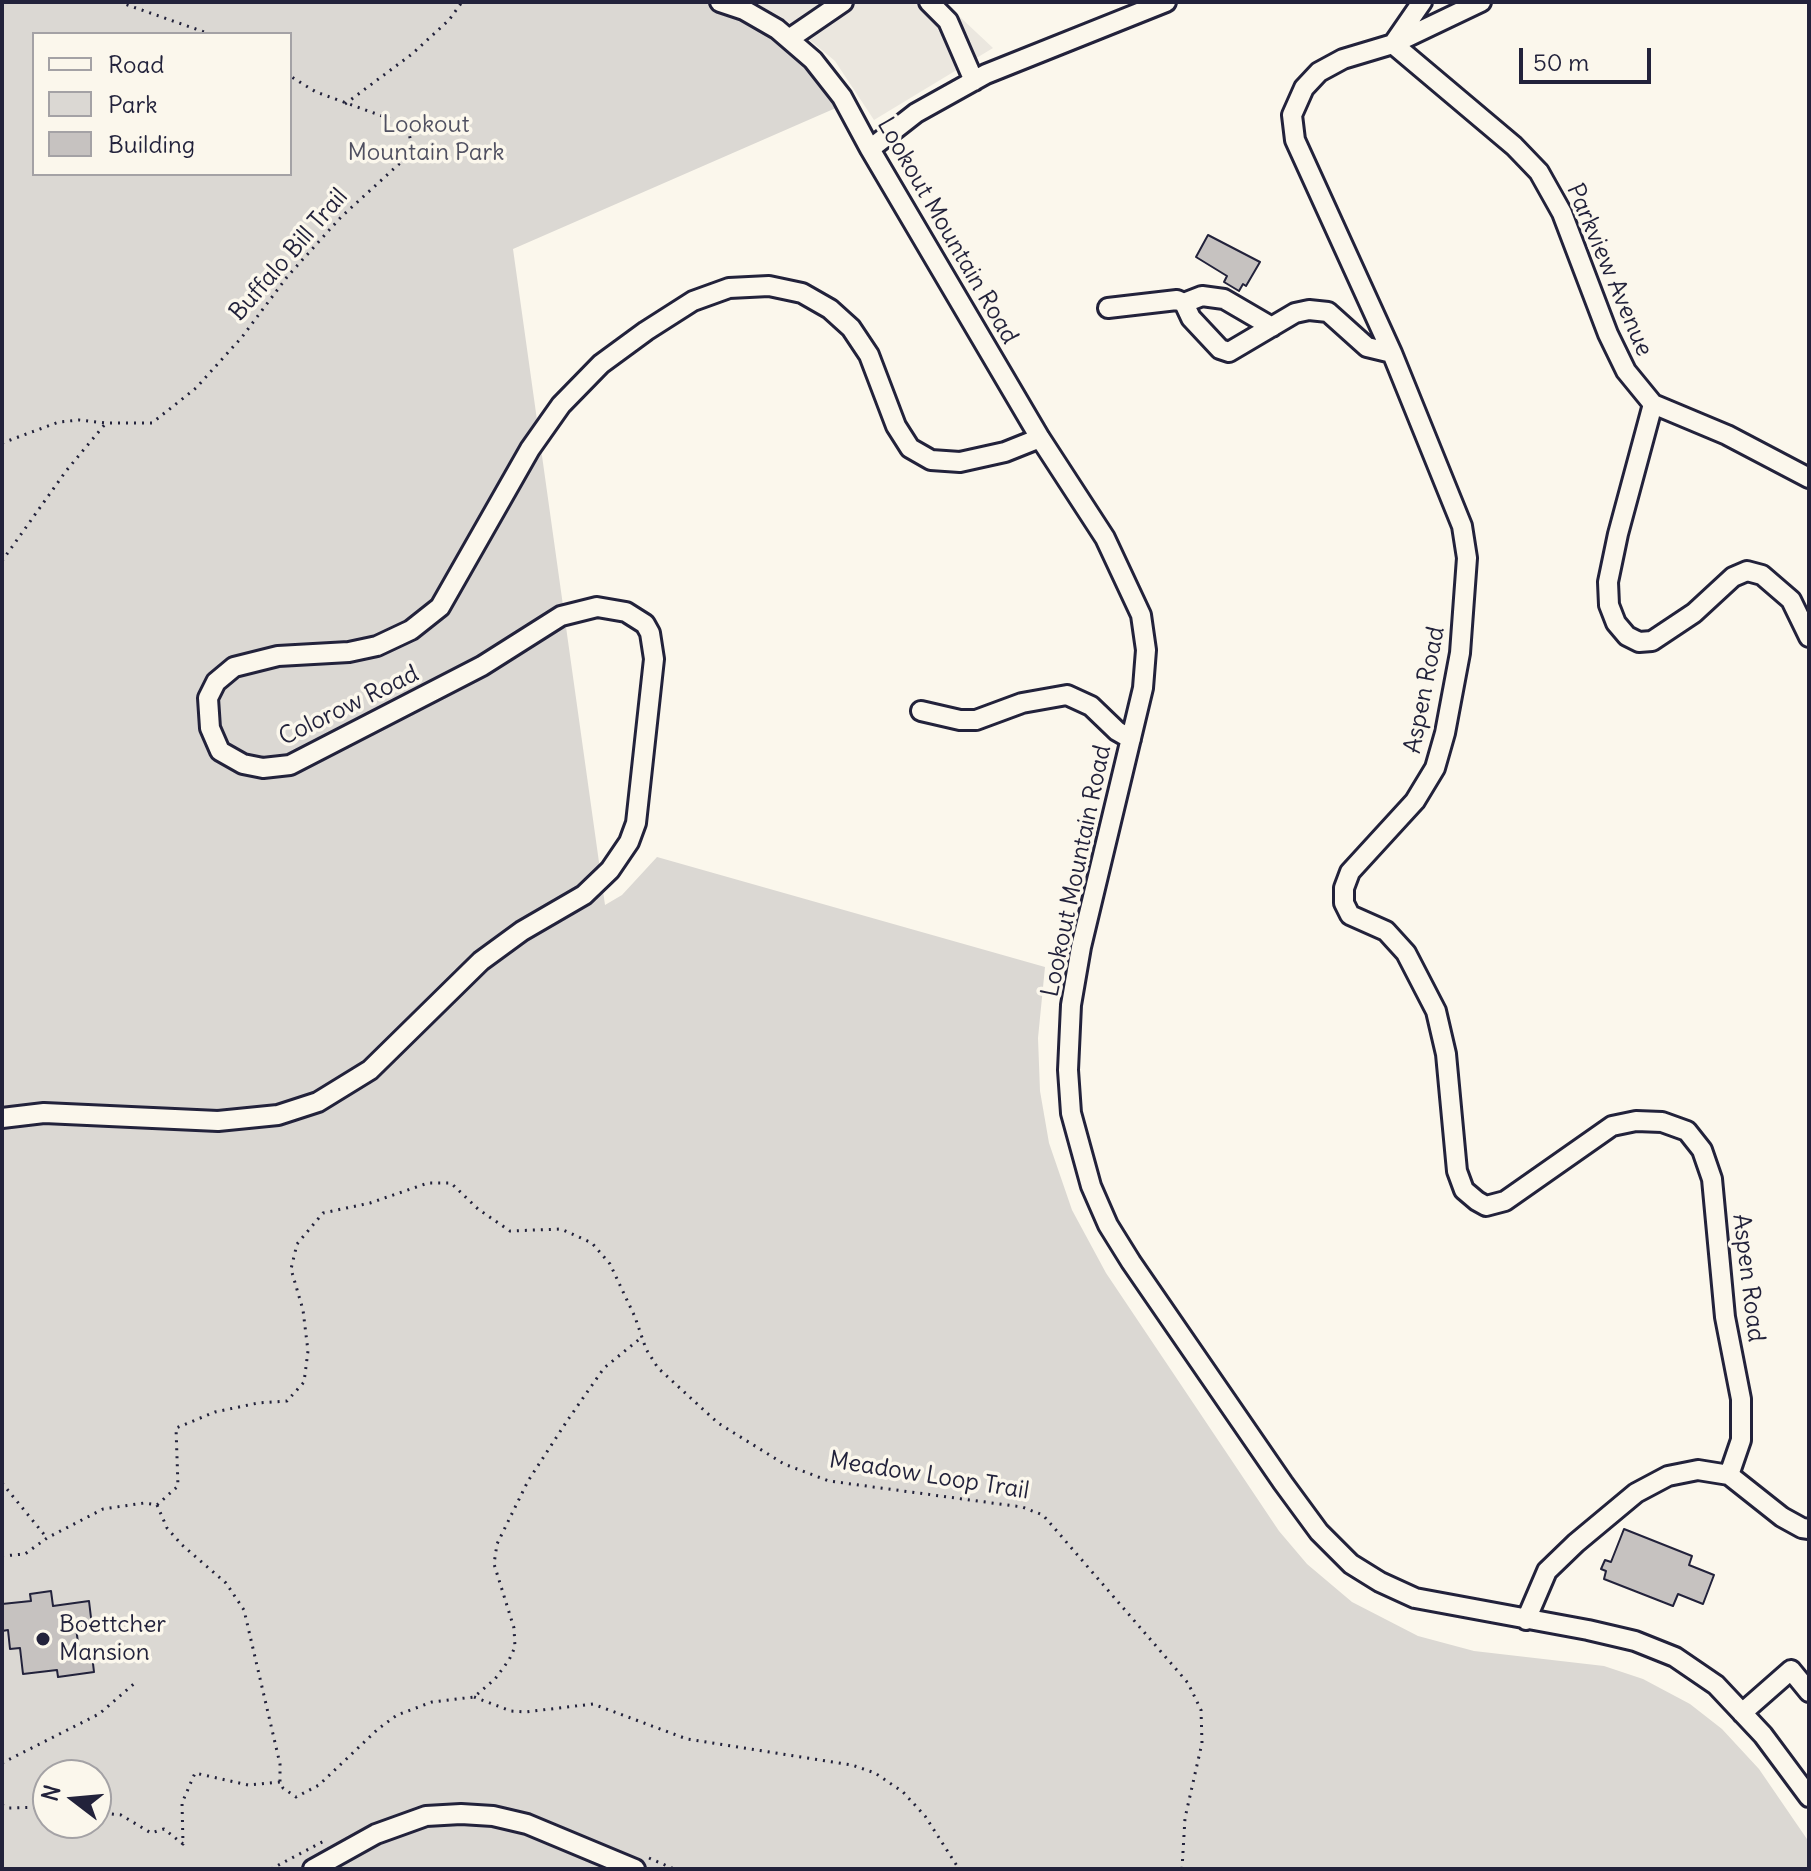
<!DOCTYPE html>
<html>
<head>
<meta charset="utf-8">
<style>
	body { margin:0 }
	#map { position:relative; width:1811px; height:1871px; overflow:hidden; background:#fbf7ec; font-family:Delius,sans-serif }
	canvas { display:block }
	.frame { position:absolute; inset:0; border:4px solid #22223b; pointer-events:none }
	.legend { position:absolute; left:32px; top:32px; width:260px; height:144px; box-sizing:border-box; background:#fbf7ec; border:2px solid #a4a2a5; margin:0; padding:10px 14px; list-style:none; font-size:24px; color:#22223b }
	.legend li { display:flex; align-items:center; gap:16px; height:40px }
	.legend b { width:40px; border:2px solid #a4a2a5 }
	.north { position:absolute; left:32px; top:1759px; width:80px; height:80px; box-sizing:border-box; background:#fbf7ec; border:2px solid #a4a2a5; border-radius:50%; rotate:286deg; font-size:22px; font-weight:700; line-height:32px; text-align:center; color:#22223b }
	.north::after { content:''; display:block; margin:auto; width:28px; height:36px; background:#22223b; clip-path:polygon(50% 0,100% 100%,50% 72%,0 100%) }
	.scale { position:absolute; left:1519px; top:48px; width:132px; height:36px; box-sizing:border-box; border:4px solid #22223b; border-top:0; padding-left:10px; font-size:24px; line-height:28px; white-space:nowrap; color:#22223b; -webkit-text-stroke:6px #fbf7ec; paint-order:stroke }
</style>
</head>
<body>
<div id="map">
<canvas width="1811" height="1871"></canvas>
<div class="frame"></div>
<ul class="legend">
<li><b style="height:10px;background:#fbf7ec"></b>Road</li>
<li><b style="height:22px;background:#dbd8d3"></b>Park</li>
<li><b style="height:22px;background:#c6c2c0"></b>Building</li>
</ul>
<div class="north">N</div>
<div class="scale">50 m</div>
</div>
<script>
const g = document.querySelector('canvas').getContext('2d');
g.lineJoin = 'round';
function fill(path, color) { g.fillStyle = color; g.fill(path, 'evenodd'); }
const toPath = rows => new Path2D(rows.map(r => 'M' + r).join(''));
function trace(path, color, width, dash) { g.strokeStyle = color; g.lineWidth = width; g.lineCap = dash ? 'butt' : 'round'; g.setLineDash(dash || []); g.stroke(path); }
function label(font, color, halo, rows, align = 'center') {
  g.font = font + ' Delius,sans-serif'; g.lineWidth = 7; g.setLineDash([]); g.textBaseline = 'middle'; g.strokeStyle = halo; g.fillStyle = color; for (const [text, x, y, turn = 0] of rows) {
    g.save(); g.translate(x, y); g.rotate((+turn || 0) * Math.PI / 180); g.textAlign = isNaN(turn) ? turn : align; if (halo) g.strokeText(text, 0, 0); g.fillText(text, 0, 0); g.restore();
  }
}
fill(toPath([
	[753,2,944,2,993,48,874,120,835,61,783,18]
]), '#ebe7df');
fill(toPath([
	[2,2,702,2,740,14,802,55,845,104,513,249,605,905,622,895,657,857,1045,967,1038,1038,1040,1091,1049,1143,1072,1210,1106,1273,1279,1531,1307,1564,1352,1602,1418,1636,1474,1651,1604,1666,1643,1679,1690,1704,1722,1729,1759,1769,1809,1842,1809,1869,2,1869],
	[34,34,290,34,290,174,34,174],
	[48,1775,96,1775,96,1823,48,1823]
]), '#dbd8d3');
const building = toPath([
	[1208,235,1260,262,1246,286,1243,284,1239,291,1224,282,1227,276,1196,257,1208,235],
	[1624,1529,1692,1556,1689,1565,1714,1575,1703,1604,1678,1594,1673,1606,1604,1579,1606,1571,1601,1569,1605,1560,1611,1562,1624,1529],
	[51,1591,53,1606,89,1601,92,1626,76,1628,80,1657,92,1655,94,1672,58,1677,57,1670,23,1674,20,1648,10,1649,8,1630,2,1631,2,1604,31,1601,30,1594,51,1591]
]);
fill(building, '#c6c2c0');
trace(building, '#22223b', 2);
const minor = toPath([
	[720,2,744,10,777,29,813,60,842,97,870,149,1040,438,1105,538,1141,615,1146,650,1143,688,1081,947,1071,1005,1068,1070,1071,1113,1091,1186,1108,1225,1131,1262,1283,1483,1319,1532,1351,1564,1380,1582,1415,1598,1588,1630,1635,1641,1675,1657,1716,1685,1763,1735,1809,1797],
	[929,2,948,21,974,81],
	[1422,2,1393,44,1514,146,1539,172,1562,213,1608,334,1626,371,1653,404,1727,435,1809,478],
	[1481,2,1393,44,1343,59,1319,72,1304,88,1292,115,1295,140,1392,353,1462,526,1467,558,1460,653,1445,733,1435,768,1415,801,1350,872,1344,888,1344,903,1350,915,1386,931,1406,953,1436,1011,1446,1054,1457,1171,1464,1190,1477,1201,1486,1206,1505,1201,1612,1126,1636,1121,1662,1122,1687,1131,1702,1150,1712,1179,1725,1317,1741,1399,1741,1440,1729,1475],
	[789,39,843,2],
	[870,149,916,113,986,74,1166,2],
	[1184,303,1202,296,1224,299,1272,327],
	[1108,308,1177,300,1184,303,1191,318,1220,349,1229,352,1295,313,1309,310,1328,312,1367,347,1392,353],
	[1653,404,1618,534,1608,582,1609,605,1616,623,1627,636,1639,642,1652,641,1694,613,1733,577,1747,571,1762,575,1791,600,1809,637],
	[921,711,960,720,976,720,1022,703,1067,695,1091,706,1117,731,1131,739],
	[2,1118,44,1113,218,1121,278,1115,318,1102,370,1070,481,961,522,931,584,895,610,870,629,842,636,823,654,659,650,633,645,624,626,612,597,607,561,616,482,666,290,765,263,768,243,764,220,751,210,728,208,698,216,682,234,667,278,656,349,652,377,646,411,630,440,607,530,449,561,405,601,364,646,331,693,301,729,288,769,286,802,293,830,309,851,328,869,355,896,426,910,448,931,460,960,462,1005,452,1040,438],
	[1526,1620,1547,1571,1576,1543,1636,1493,1668,1476,1698,1470,1729,1475,1782,1517,1802,1528,1809,1529],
	[1742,1713,1791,1670,1809,1692],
	[313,1869,376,1834,426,1816,461,1814,493,1816,527,1824,635,1869]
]);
trace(minor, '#22223b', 24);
trace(toPath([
	[119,2,210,34],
	[345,104,412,54,449,20,462,2],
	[2,443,59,422,79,420,106,423,152,423,196,388,242,337,287,277,341,217,410,154,411,142,407,125,316,92,290,76],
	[2,561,66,471,106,423],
	[2,1483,47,1538],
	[157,1505,167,1528,182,1545,226,1583,244,1610,280,1764,280,1782,283,1788,296,1797,319,1785,378,1729,397,1715,432,1702,474,1697,495,1679,509,1660,515,1647,514,1628,494,1564,497,1544,528,1481,567,1421,604,1368,642,1337],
	[2,1556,25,1554,47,1538,103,1509,144,1503,157,1505,178,1486,176,1428,215,1412,258,1403,287,1401,304,1382,308,1351,303,1310,291,1269,297,1244,323,1213,370,1203,428,1183,451,1183,478,1209,510,1231,561,1229,592,1243,610,1264,635,1317,646,1349,658,1368,718,1423,784,1464,829,1481,1022,1507,1043,1515,1188,1683,1201,1710,1202,1743,1185,1818,1182,1869],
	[474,1697,511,1711,525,1712,593,1704,687,1739,852,1765,875,1773,903,1792,925,1816,959,1869],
	[2,1763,99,1714,136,1682],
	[2,1805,8,1808,48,1807],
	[96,1812,121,1815,151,1833,164,1829,183,1844,182,1803,195,1773,248,1785,280,1782],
	[649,1858,674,1869],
	[271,1869,324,1841]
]), '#22223b', 3, [2, 6]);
trace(minor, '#fbf7ec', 18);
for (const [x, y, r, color] of [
	[43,1639,8,"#22223b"]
]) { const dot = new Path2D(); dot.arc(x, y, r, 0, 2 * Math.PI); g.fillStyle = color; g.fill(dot); trace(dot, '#fbf7ec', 3); }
label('24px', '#505061', '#fbf7ec', [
	["Lookout",426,125],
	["Mountain Park",426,153]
]);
label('24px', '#22223b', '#fbf7ec', [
	["Lookout Mountain Road",947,231,60],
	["Buffalo Bill Trail",289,255,-49],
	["Parkview Avenue",1609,270,67],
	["Aspen Road",1425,690,-79],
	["Colorow Road",349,706,-26],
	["Lookout Mountain Road",1077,871,-78],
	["Aspen Road",1748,1278,83],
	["Meadow Loop Trail",929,1476,9]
]);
label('24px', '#22223b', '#fbf7ec', [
	["Boettcher",59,1625],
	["Mansion",59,1653]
], 'left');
</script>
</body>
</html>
